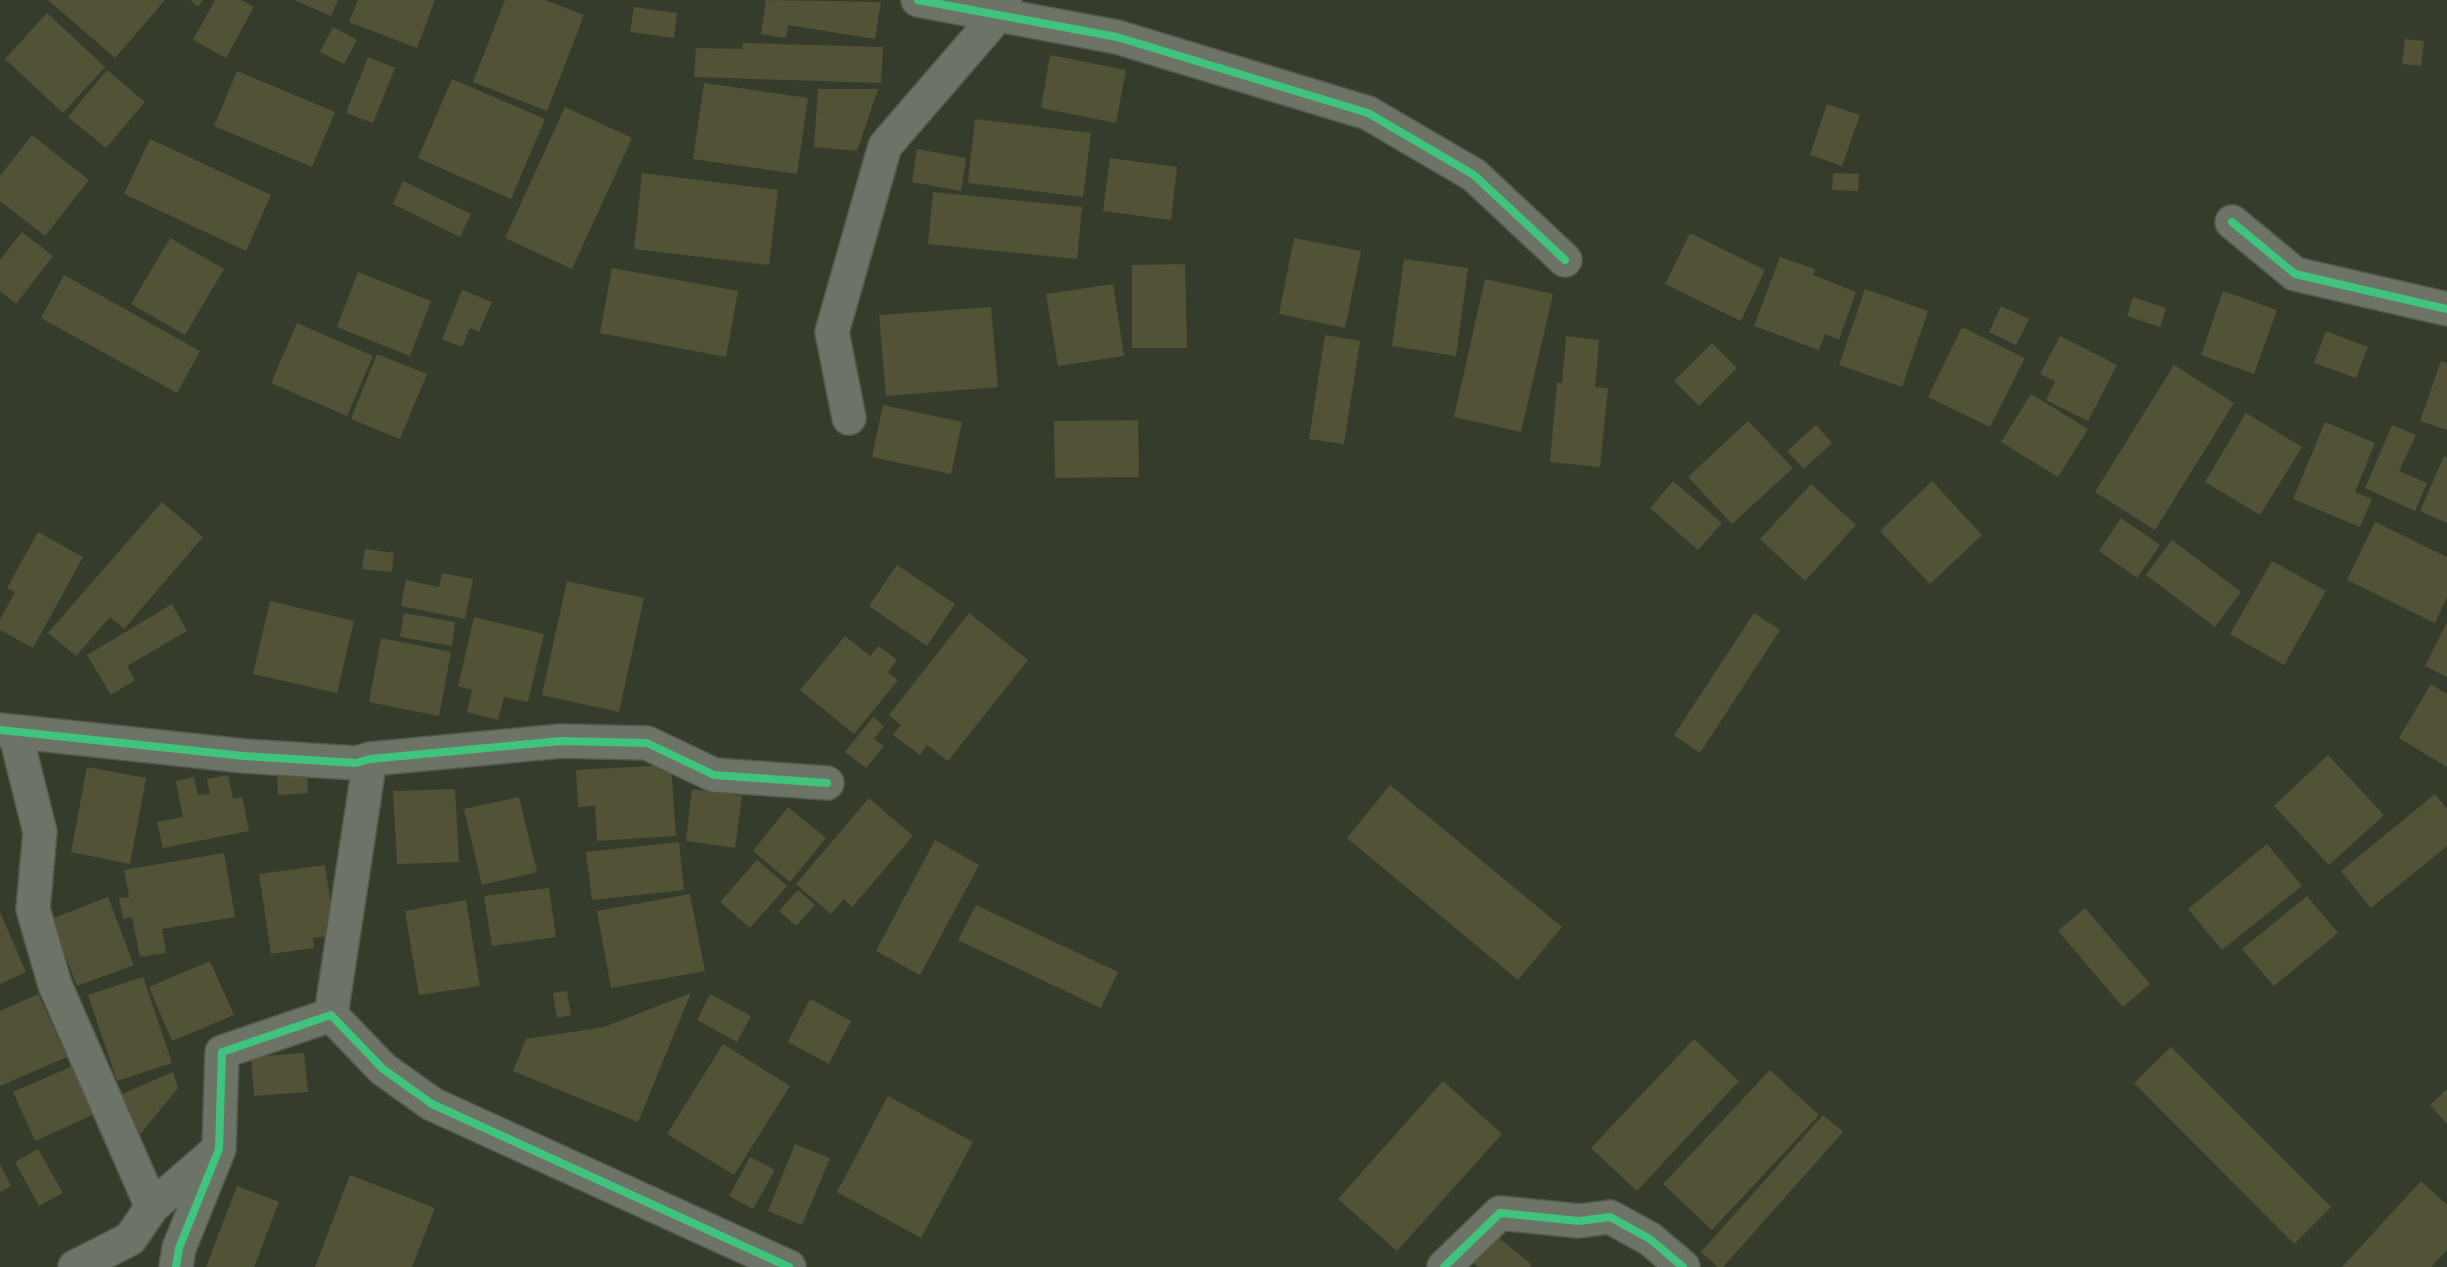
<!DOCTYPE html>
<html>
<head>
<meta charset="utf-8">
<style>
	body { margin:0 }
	canvas { display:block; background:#363c2b }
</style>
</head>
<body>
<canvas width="2447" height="1267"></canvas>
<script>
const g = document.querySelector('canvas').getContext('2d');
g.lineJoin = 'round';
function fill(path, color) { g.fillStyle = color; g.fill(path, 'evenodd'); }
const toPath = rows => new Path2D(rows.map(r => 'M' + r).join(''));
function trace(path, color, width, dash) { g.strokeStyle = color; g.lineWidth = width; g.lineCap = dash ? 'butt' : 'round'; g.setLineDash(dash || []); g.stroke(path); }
fill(toPath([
	[48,0,165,0,115,58],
	[190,0,203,0,198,7],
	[215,0,241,0,254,7,226,58,193,40],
	[294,0,338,0,331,16],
	[358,0,435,0,417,48,349,22],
	[505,0,545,0,584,15,547,111,473,82],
	[766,0,881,2,875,39,788,25,786,38,761,34],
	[634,7,677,13,674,38,630,32],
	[47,13,105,67,63,113,5,59],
	[333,27,357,40,344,64,320,52],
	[2405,39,2424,41,2421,66,2402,64],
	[743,43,883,47,881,83,694,77,696,48,742,49],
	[1050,55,1126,70,1116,123,1041,108],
	[368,57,395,68,373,123,346,113],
	[107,70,145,102,106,148,68,117],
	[237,71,335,112,312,167,214,126],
	[452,79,545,119,511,199,418,158],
	[704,83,808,98,797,174,693,159],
	[818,89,878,89,857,151,814,147],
	[1827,104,1860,115,1842,166,1810,155],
	[565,107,632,138,572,269,505,238],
	[975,119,1091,133,1083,197,968,183],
	[32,135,89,180,45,236,0,201,0,176],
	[150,139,271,195,246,251,124,194],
	[917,149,966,158,961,191,912,182],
	[1110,158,1177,167,1171,220,1103,211],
	[642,173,778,190,769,265,634,249],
	[1833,173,1859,174,1858,191,1832,190],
	[403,181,471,214,460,237,393,204],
	[933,192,1082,207,1077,259,928,244],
	[22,232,53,256,16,304,0,291,0,260],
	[1690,233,1765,270,1741,321,1665,284],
	[170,238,224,269,185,335,131,304],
	[1294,238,1361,251,1345,328,1279,314],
	[1780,257,1815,269,1813,275,1856,292,1839,340,1825,334,1819,350,1754,326],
	[1404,259,1468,268,1456,356,1392,346],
	[1185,264,1187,348,1132,348,1132,265],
	[612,268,738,291,726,357,600,333],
	[358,272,431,301,410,356,337,327],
	[64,275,200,351,177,393,41,318],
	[1485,279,1553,294,1521,432,1454,417],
	[1113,284,1124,356,1058,366,1046,294],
	[1865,289,1928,311,1902,387,1839,365],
	[462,290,492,302,479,332,470,328,462,347,442,339],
	[2223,291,2277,310,2254,374,2201,355],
	[2133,297,2166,308,2160,327,2127,316],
	[2001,306,2029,319,2016,345,1989,332],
	[991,307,998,387,886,396,879,315],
	[297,323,373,356,347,416,271,383],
	[1962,327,2025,358,1990,427,1928,397],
	[2326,331,2368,347,2356,378,2314,363],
	[1325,335,1360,341,1344,444,1309,439],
	[1566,336,1599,340,1595,387,1608,388,1600,467,1550,462,1557,383,1562,383],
	[2060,336,2117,365,2088,421,2046,400,2055,381,2040,374],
	[1712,343,1737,368,1699,406,1674,381],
	[377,354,427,374,400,439,351,419],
	[2441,361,2447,363,2447,430,2420,421],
	[2174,365,2234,403,2155,530,2095,492],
	[2031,394,2088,429,2058,477,2001,442],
	[883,405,962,422,951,474,872,457],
	[2246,413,2302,447,2260,515,2205,482],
	[1138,420,1139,477,1055,478,1054,421],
	[1748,421,1793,468,1732,524,1688,477],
	[2325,422,2375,443,2355,492,2372,499,2360,527,2293,499],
	[1816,425,1832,443,1804,469,1787,451],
	[2392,425,2416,435,2399,471,2427,483,2415,511,2365,488],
	[2444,456,2447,458,2447,523,2420,511],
	[1673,481,1722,523,1698,550,1650,508],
	[1932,481,1982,535,1930,584,1880,531],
	[1811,484,1856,525,1805,581,1760,539],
	[162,502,203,537,124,629,110,617,76,656,48,633],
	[2121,518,2160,545,2137,578,2099,551],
	[2375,522,2447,557,2447,597,2435,623,2347,580],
	[38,532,83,557,33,648,0,630,0,620,15,592,7,588],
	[2172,540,2241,592,2215,627,2146,575],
	[365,549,394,553,392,572,362,569],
	[2272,561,2326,591,2284,665,2230,634],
	[897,565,955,604,927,646,869,606],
	[442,573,473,579,465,619,401,606,406,580,439,587],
	[567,581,644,598,619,712,542,695],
	[270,601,354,621,337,693,253,674],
	[172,604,187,631,127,666,135,680,111,695,87,655],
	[404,613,455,622,452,646,400,637],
	[969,613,1028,660,948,761,927,745,920,755,893,735,901,725,889,715],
	[1754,613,1780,630,1700,753,1674,735],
	[474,617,544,634,528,702,504,697,498,720,467,712,472,690,458,686],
	[2447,622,2447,677,2425,666],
	[845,636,870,656,879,646,897,660,888,672,898,680,854,734,800,690],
	[381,638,451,652,439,716,369,702],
	[2431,684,2447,694,2447,767,2399,738],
	[873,717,884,726,874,739,884,746,866,768,845,752],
	[2328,755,2384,815,2329,865,2274,806],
	[671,765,676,836,597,841,595,806,578,807,576,770],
	[87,767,146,778,130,864,71,852],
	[307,771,308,793,278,795,277,772],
	[228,775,233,799,242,797,249,831,163,848,157,822,183,817,176,781,194,777,198,795,210,794,207,779],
	[1390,785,1562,927,1518,980,1347,838],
	[455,789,459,862,397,864,393,791],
	[692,789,742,796,735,848,686,841],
	[2435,794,2447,809,2447,846,2371,908,2341,871],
	[519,797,537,872,482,885,464,809],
	[869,798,913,836,852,907,844,899,831,914,796,884],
	[788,807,826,838,790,882,753,851],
	[935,840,979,865,920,975,876,951],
	[679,842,684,890,592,900,586,852],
	[2267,844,2302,886,2222,950,2188,909],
	[224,853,235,917,162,929,166,953,140,957,132,917,123,919,119,898,129,897,124,870],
	[757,860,787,886,750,928,720,902],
	[325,865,335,935,313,938,314,948,271,954,259,874],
	[549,888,556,937,492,946,484,896],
	[798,890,815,905,796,926,779,911],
	[690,894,705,971,611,988,597,911],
	[2307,896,2338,933,2274,986,2242,949],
	[108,897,134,965,77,986,51,919],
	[466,900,480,986,419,995,405,911],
	[976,905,1118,972,1101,1008,958,940],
	[2085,908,2150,984,2123,1007,2058,931],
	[0,912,26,972,0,984],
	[210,961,234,1015,172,1041,149,987],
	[143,977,172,1063,117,1081,88,995],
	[567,991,571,1015,557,1018,553,993],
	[691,993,638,1122,513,1071,526,1039,604,1027],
	[38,994,67,1057,0,1086,0,1011],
	[710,994,751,1016,737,1042,697,1020],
	[810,999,851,1021,829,1064,788,1042],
	[1694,1039,1739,1081,1637,1191,1591,1148],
	[723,1044,790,1086,734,1175,667,1134],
	[2171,1047,2331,1207,2294,1244,2134,1083],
	[304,1053,308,1092,254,1096,251,1057],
	[75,1065,97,1113,35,1141,13,1092],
	[1770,1070,1819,1115,1712,1230,1663,1184],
	[173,1072,178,1088,133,1143,113,1098],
	[1443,1081,1502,1134,1397,1251,1338,1199],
	[2447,1089,2447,1124,2430,1105],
	[888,1096,973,1142,921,1238,837,1192],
	[1823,1115,1843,1132,1723,1267,1718,1267,1701,1252],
	[795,1144,830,1158,802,1225,768,1211],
	[38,1149,63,1193,39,1206,15,1162],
	[750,1157,775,1170,753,1209,729,1196],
	[0,1164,11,1186,0,1192],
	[350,1175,435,1208,412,1267,315,1267],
	[2421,1181,2447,1205,2447,1250,2431,1267,2342,1267],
	[237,1186,279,1202,254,1267,206,1267],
	[1494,1234,1532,1265,1530,1267,1478,1267,1471,1261]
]), '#515236');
const street = toPath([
	[918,0,1117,37,1368,113,1474,175,1565,260],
	[2232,222,2295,274,2447,309],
	[849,418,832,332,885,146,998,15,1005,0],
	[0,730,244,756,356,763,370,759,561,741,647,743,714,775,827,783],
	[15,732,40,832,33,909,55,985,152,1207],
	[331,1015,370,759],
	[75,1267,130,1239,152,1207,213,1154],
	[176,1267,179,1248,219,1149,222,1052,331,1015,383,1069,432,1104,789,1267],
	[1444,1267,1500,1213,1579,1221,1610,1217,1650,1239,1683,1267]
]);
trace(street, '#545a4b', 36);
trace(street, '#6d7366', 33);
trace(toPath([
	[918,0,1117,37,1368,113,1474,175,1565,260],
	[2232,222,2295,274,2447,309],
	[0,730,244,756,356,763,370,759,561,741,647,743,714,775,827,783],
	[176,1267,179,1248,219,1149,222,1052,331,1015,383,1069,432,1104,789,1267],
	[1444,1267,1500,1213,1579,1221,1610,1217,1650,1239,1683,1267]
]), '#40c37c', 8);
</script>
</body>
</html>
